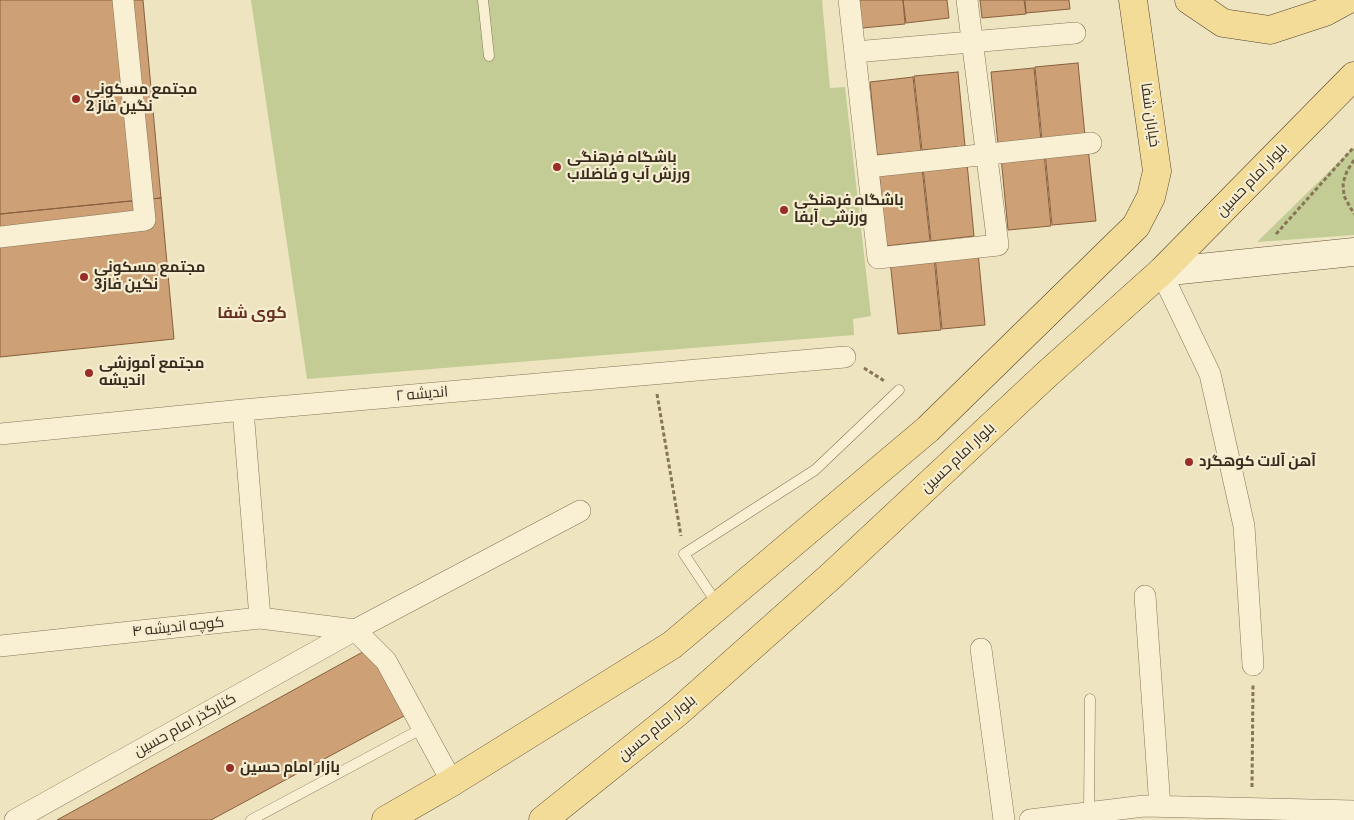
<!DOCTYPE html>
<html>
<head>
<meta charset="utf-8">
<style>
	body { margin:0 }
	canvas { display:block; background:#eee4c0 }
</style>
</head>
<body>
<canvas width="1354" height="820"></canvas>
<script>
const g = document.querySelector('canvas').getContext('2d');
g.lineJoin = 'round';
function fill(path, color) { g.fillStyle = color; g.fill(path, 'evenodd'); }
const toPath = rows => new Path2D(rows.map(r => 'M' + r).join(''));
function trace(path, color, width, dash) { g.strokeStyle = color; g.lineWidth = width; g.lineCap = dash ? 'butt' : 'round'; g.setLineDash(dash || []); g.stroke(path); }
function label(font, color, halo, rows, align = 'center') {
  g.font = font + ' Literata,Cairo,serif'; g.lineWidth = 4.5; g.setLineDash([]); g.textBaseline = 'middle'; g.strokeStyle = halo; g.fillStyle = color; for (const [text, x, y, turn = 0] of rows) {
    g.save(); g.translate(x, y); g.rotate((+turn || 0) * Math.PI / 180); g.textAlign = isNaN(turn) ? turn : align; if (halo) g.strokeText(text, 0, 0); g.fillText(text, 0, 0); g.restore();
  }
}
fill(toPath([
	[251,0,822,0,830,88,845,87,871,316,853,319,854,335,307,379],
	[1354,147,1354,235,1257,242]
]), '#c2cc94');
const building = toPath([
	[0,0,143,0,161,198,0,214,0,0],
	[859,0,903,0,905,24,862,28,859,0],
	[903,0,947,0,949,18,906,23,903,0],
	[980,0,1024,0,1026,14,982,18,980,0],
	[1025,0,1069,0,1070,9,1026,13,1025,0],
	[1078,63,1085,136,1042,140,1035,67,1078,63],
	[1034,68,1041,141,998,145,991,72,1034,68],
	[958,72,965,146,922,150,914,76,958,72],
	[913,77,921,151,877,155,870,82,913,77],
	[1088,148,1096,221,1052,225,1045,152,1088,148],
	[1044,153,1051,226,1008,230,1001,157,1044,153],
	[967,163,974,236,931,241,923,167,967,163],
	[922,168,930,241,886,246,879,172,922,168],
	[161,198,174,339,0,357,0,214,161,198],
	[978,252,985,325,942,329,935,256,978,252],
	[934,257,941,330,898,334,890,261,934,257],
	[370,648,404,716,211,820,57,820,370,648]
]);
fill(building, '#cda076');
trace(building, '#87603e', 1);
const lane = toPath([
	[483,0,489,56],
	[718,605,684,554,815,470,899,390],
	[1089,812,1090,699],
	[251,820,423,728]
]);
const street = toPath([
	[849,0,878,258,998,245,967,0],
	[855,52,1075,33],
	[868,167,1091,143],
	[0,237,145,220,123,0],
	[1161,272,1210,374,1244,526,1253,665],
	[243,410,260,618],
	[0,434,243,410,845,357],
	[1145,596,1160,807],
	[355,630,386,661,452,782],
	[0,646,260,618,355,630],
	[981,649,1004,820],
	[15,820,355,630,580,511],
	[1030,820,1144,806,1354,811]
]);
const secondary = toPath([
	[1161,272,1354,252]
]);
const primary = toPath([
	[1189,0,1223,23,1270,30,1325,12,1347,0],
	[386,820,452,782,672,645,928,429,1136,226,1151,197,1157,171,1133,0],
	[543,820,678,712,831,576,1046,375,1161,272,1354,76]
]);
trace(lane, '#887558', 11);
trace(street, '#887558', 22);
trace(secondary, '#69553b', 29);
trace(primary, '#55422d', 29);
trace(toPath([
	[1354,160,1347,171,1343,183,1344,196,1354,214],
	[1276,234,1354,147],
	[864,368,886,382],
	[657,394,681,536],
	[1252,787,1253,685]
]), '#887558', 3, [4, 2.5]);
trace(lane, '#f9f0d4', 10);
trace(street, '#f9f0d4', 21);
trace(secondary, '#f9f0d4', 28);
trace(primary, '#f3dc97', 28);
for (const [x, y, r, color] of [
	[76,99,5,"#982e27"],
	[557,167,5,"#982e27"],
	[784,210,5,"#982e27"],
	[84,277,5,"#982e27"],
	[89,373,5,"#982e27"],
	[1189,462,5,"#982e27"],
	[230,768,5,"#982e27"]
]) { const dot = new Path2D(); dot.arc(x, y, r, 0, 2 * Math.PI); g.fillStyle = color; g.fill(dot); trace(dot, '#f6edd0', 2); }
label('bold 15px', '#372b1d', '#f6edd0', [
	["مجتمع مسکونی",86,90],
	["نگین فاز 2",86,107],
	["باشگاه فرهنگی",567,158],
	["ورزش آب و فاضلاب",567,175],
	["باشگاه فرهنگی",794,201],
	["ورزشی آبفا",794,218],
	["مجتمع مسکونی",94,268],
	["نگین فاز3",94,285],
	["مجتمع آموزشی",99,364],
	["اندیشه",99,381],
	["آهن آلات کوهگرد",1199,462],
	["بازار امام حسین",240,768]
], 'left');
label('15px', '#372b1d', '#f6edd0', [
	["خیابان شفا",1150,115,82],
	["بلوار امام حسین",1252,180,-46],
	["اندیشه ۲",422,394,-5],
	["بلوار امام حسین",958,458,-43],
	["کوچه اندیشه ۴",178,627,-6],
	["کنارگذر امام حسین",185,725,-29],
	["بلوار امام حسین",657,728,-39]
]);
label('bold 16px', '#642f1b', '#f6edd0', [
	["کوی شفا",252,313]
]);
</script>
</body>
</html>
